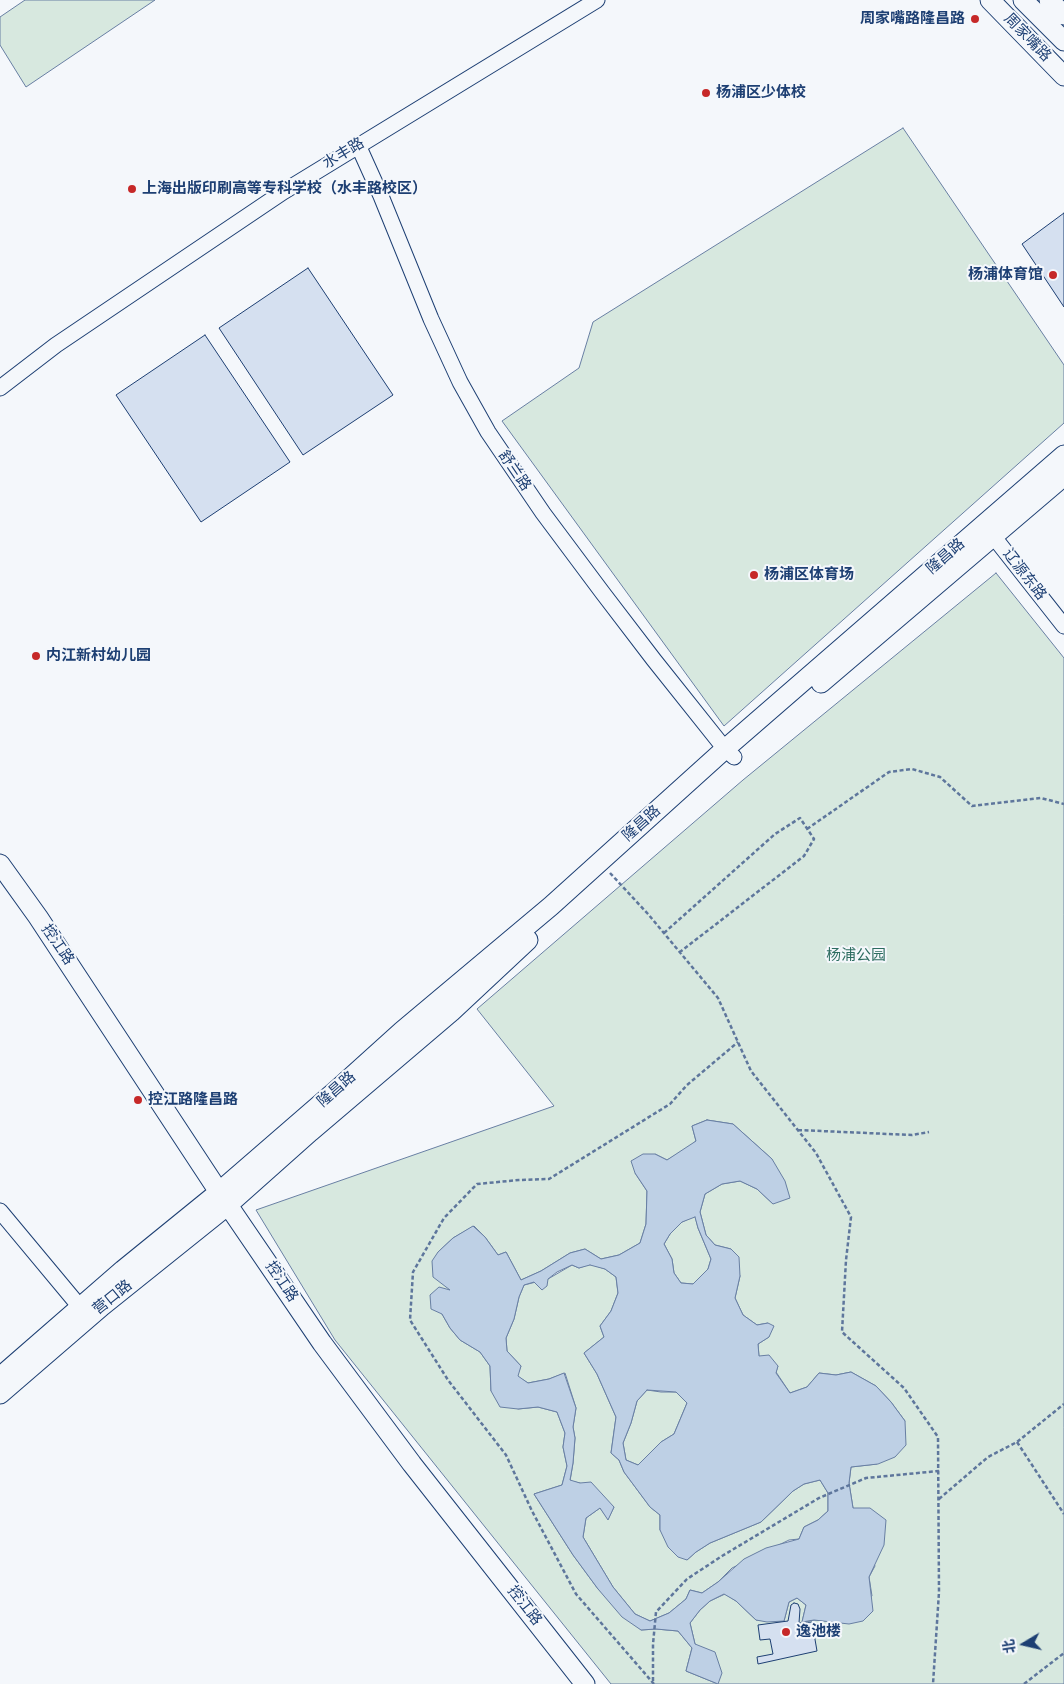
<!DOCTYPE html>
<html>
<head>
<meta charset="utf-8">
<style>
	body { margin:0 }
	#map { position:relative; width:1064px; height:1684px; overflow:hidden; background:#f4f7fb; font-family:"Titillium Web","Noto Sans SC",sans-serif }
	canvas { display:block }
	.north { position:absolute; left:999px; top:1619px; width:50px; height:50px; -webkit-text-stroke:4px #f4f7fb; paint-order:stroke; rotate:261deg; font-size:14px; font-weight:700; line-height:20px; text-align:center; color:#1d3f73 }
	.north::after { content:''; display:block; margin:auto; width:18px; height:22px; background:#1d3f73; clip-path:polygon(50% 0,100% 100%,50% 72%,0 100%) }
</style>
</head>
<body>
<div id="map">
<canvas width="1064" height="1684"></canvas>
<div class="north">北</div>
</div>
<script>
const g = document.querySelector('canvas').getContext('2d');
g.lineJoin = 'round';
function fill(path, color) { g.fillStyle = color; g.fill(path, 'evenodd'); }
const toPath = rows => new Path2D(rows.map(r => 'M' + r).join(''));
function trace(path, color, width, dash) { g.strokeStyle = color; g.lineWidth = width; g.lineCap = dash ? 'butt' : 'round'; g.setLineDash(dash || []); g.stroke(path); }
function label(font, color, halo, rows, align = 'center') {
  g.font = font + ' "Titillium Web","Noto Sans SC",sans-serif'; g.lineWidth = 4; g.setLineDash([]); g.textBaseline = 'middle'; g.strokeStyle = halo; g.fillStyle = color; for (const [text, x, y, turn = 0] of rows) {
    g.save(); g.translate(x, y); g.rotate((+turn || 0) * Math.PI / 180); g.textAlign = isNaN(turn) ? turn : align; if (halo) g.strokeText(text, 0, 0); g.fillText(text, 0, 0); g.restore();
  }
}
const green = toPath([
	[25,0,155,0,26,87,0,45,0,17,25,0],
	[903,128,1064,365,1064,423,724,726,502,421,579,368,593,322,903,128],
	[996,573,1064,658,1064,1684,611,1684,335,1340,256,1210,554,1106,477,1009,743,780,996,573],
	[707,1120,733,1124,772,1159,773,1204,757,1189,740,1181,722,1184,705,1194,700,1212,706,1235,715,1245,731,1249,740,1276,735,1298,743,1315,757,1325,768,1323,769,1337,758,1344,759,1357,778,1366,776,1372,790,1393,807,1387,819,1373,836,1375,851,1372,876,1386,891,1402,905,1421,877,1464,851,1467,849,1483,853,1508,875,1566,869,1577,872,1596,829,1621,814,1620,802,1622,806,1605,797,1598,789,1602,784,1621,756,1620,736,1601,725,1594,710,1601,700,1610,690,1623,695,1644,718,1684,686,1671,692,1648,678,1631,656,1629,641,1630,598,1589,573,1555,534,1494,562,1485,567,1466,563,1447,565,1433,557,1412,538,1407,518,1409,491,1391,490,1366,480,1352,460,1340,450,1328,442,1314,451,1291,438,1252,453,1238,474,1226,485,1237,498,1255,506,1252,521,1280,541,1271,570,1253,585,1249,601,1259,619,1255,640,1243,646,1224,647,1191,635,1173,655,1154,667,1160,686,1149,696,1141,692,1126,707,1120],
	[695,1216,698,1228,711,1259,708,1269,693,1284,681,1283,674,1273,672,1259,664,1244,670,1234,682,1222,695,1216],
	[590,1264,605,1269,616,1277,618,1293,611,1311,600,1326,604,1337,584,1353,597,1374,616,1417,611,1453,619,1460,624,1472,650,1507,660,1515,660,1530,687,1560,696,1552,710,1543,761,1522,793,1491,804,1484,820,1480,828,1493,828,1511,818,1520,804,1527,799,1539,789,1540,732,1568,718,1582,702,1593,690,1590,686,1599,669,1613,650,1621,635,1614,613,1587,583,1537,586,1518,600,1508,608,1519,614,1507,580,1483,570,1481,573,1463,575,1438,573,1427,576,1408,565,1373,549,1379,528,1383,517,1376,521,1366,507,1351,506,1338,514,1319,519,1297,524,1285,548,1279,572,1265,579,1268,590,1264],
	[647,1390,661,1392,676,1392,687,1403,674,1434,661,1442,638,1465,626,1460,623,1443,631,1423,637,1401,647,1390]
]);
fill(green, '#d7e8df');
trace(green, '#687fa3', 1);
const water = toPath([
	[707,1120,733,1124,772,1159,785,1181,790,1198,773,1204,757,1189,740,1181,722,1184,705,1194,700,1212,706,1235,715,1245,731,1249,739,1257,740,1276,735,1298,743,1315,757,1325,768,1323,774,1326,769,1337,758,1344,759,1356,769,1355,778,1366,776,1373,790,1393,807,1387,819,1373,836,1375,851,1372,876,1386,891,1402,905,1421,906,1445,895,1457,878,1464,851,1467,849,1483,853,1508,870,1508,886,1520,884,1545,869,1577,873,1611,863,1621,849,1624,814,1620,802,1622,806,1605,797,1598,789,1602,784,1621,767,1622,756,1620,736,1601,724,1594,710,1601,700,1610,690,1623,695,1644,715,1652,722,1673,718,1684,686,1671,692,1648,678,1631,656,1629,641,1630,622,1617,598,1589,573,1555,534,1494,562,1485,567,1466,563,1447,565,1433,557,1412,538,1407,518,1409,500,1407,491,1391,490,1366,480,1352,460,1340,450,1328,442,1314,431,1309,430,1295,439,1287,450,1290,433,1277,432,1261,438,1252,453,1238,473,1226,485,1237,498,1255,506,1252,521,1280,541,1271,570,1253,585,1249,601,1259,619,1255,640,1243,646,1224,647,1191,635,1173,631,1161,643,1154,655,1154,667,1160,696,1141,692,1126,707,1120],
	[695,1217,698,1228,711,1259,708,1269,693,1284,681,1283,674,1273,672,1259,664,1244,670,1234,682,1222,695,1217],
	[590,1265,605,1269,616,1277,618,1293,611,1311,600,1326,604,1337,584,1353,597,1374,616,1417,611,1453,619,1460,624,1472,650,1507,660,1515,660,1530,668,1547,678,1557,687,1560,696,1552,710,1543,761,1522,793,1491,804,1484,820,1480,828,1493,828,1511,818,1520,804,1527,799,1539,766,1548,744,1559,718,1582,702,1593,690,1590,686,1599,669,1613,650,1621,635,1614,613,1587,583,1537,586,1518,600,1508,608,1520,614,1507,591,1482,580,1483,570,1480,573,1463,575,1438,573,1427,576,1408,564,1373,549,1379,528,1383,518,1376,521,1366,507,1351,506,1338,514,1319,519,1297,524,1285,534,1282,542,1290,547,1286,548,1279,557,1272,572,1265,579,1268,590,1265],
	[647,1390,676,1392,687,1403,674,1434,661,1442,638,1465,626,1460,623,1443,631,1423,637,1401,647,1390]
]);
fill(water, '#bed0e5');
trace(water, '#687fa3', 1);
const building = toPath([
	[1064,213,1064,307,1022,244,1064,213],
	[308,268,393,395,303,455,219,328,308,268],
	[205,335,290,462,201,522,116,395,205,335],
	[794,1603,798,1604,800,1609,799,1623,812,1622,817,1651,758,1664,757,1657,773,1654,770,1639,760,1640,758,1625,788,1621,791,1605,794,1603]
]);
fill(building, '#d5e0f0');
trace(building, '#1d3f73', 1);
const minor = toPath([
	[358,145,381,196,431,319,460,382,488,432,543,513,602,592,654,660,725,749,734,757],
	[0,388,56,345,283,192,597,0],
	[986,527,1064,626],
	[0,1211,80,1307]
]);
const major = toPath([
	[990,0,1064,76],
	[1023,0,1064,41],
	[1049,0,1064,15],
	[821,683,1064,476],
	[0,864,38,917,219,1192,322,1343,412,1464,585,1684],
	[0,1377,123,1270,219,1192,339,1088,402,1031,551,906,725,749,1064,455],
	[0,1394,102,1306,228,1205,310,1132,451,1012,528,940]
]);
trace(minor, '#1d3f73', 17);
trace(major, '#1d3f73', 21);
trace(toPath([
	[807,829,889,772,912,769,940,777,972,806,1041,798,1064,804],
	[610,873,648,914,718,998,751,1071,816,1153,851,1217,846,1260,842,1332,904,1388,938,1437,939,1592,933,1684],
	[664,933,775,834,800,818,814,839,804,856,680,952],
	[798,1130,912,1135,929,1132],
	[1017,1442,1064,1514],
	[939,1499,988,1457,1017,1442,1064,1404],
	[653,1681,653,1644,656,1612,687,1579,722,1556,819,1498,866,1478,939,1471],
	[654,1684,576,1594,532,1511,506,1455,448,1380,410,1320,413,1272,444,1218,477,1184,519,1180,549,1179,670,1104,687,1085,738,1042],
	[1024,1684,1064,1653]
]), '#5e769c', 2.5, [4, 2.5]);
trace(minor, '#f4f7fb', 15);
trace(major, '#f4f7fb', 19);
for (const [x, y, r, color] of [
	[975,19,5,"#c62828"],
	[706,93,5,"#c62828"],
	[132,189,5,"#c62828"],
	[1053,275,5,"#c62828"],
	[754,575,5,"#c62828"],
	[36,656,5,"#c62828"],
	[138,1100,5,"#c62828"],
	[786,1632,5,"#c62828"]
]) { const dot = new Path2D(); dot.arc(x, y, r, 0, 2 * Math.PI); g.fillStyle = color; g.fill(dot); trace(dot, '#f4f7fb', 2); }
label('bold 15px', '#1d3f73', '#f4f7fb', [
	["周家嘴路隆昌路",965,19,"right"],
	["杨浦区少体校",716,93],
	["上海出版印刷高等专科学校（水丰路校区）",142,189],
	["杨浦体育馆",1043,275,"right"],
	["杨浦区体育场",764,575],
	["内江新村幼儿园",46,656],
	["控江路隆昌路",148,1100],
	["逸池楼",796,1632]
], 'left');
label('15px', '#1d3f73', '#f4f7fb', [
	["周家嘴路",1027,38,46],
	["水丰路",344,154,-31],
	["舒兰路",514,471,56],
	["隆昌路",946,557,-41],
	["辽源东路",1024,575,52],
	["隆昌路",642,824,-42],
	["控江路",57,945,56],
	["隆昌路",337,1090,-41],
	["控江路",281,1282,56],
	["营口路",113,1298,-39],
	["控江路",524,1606,52]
]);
label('15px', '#2c6c60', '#f4f7fb', [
	["杨浦公园",856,956]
]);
</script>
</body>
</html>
